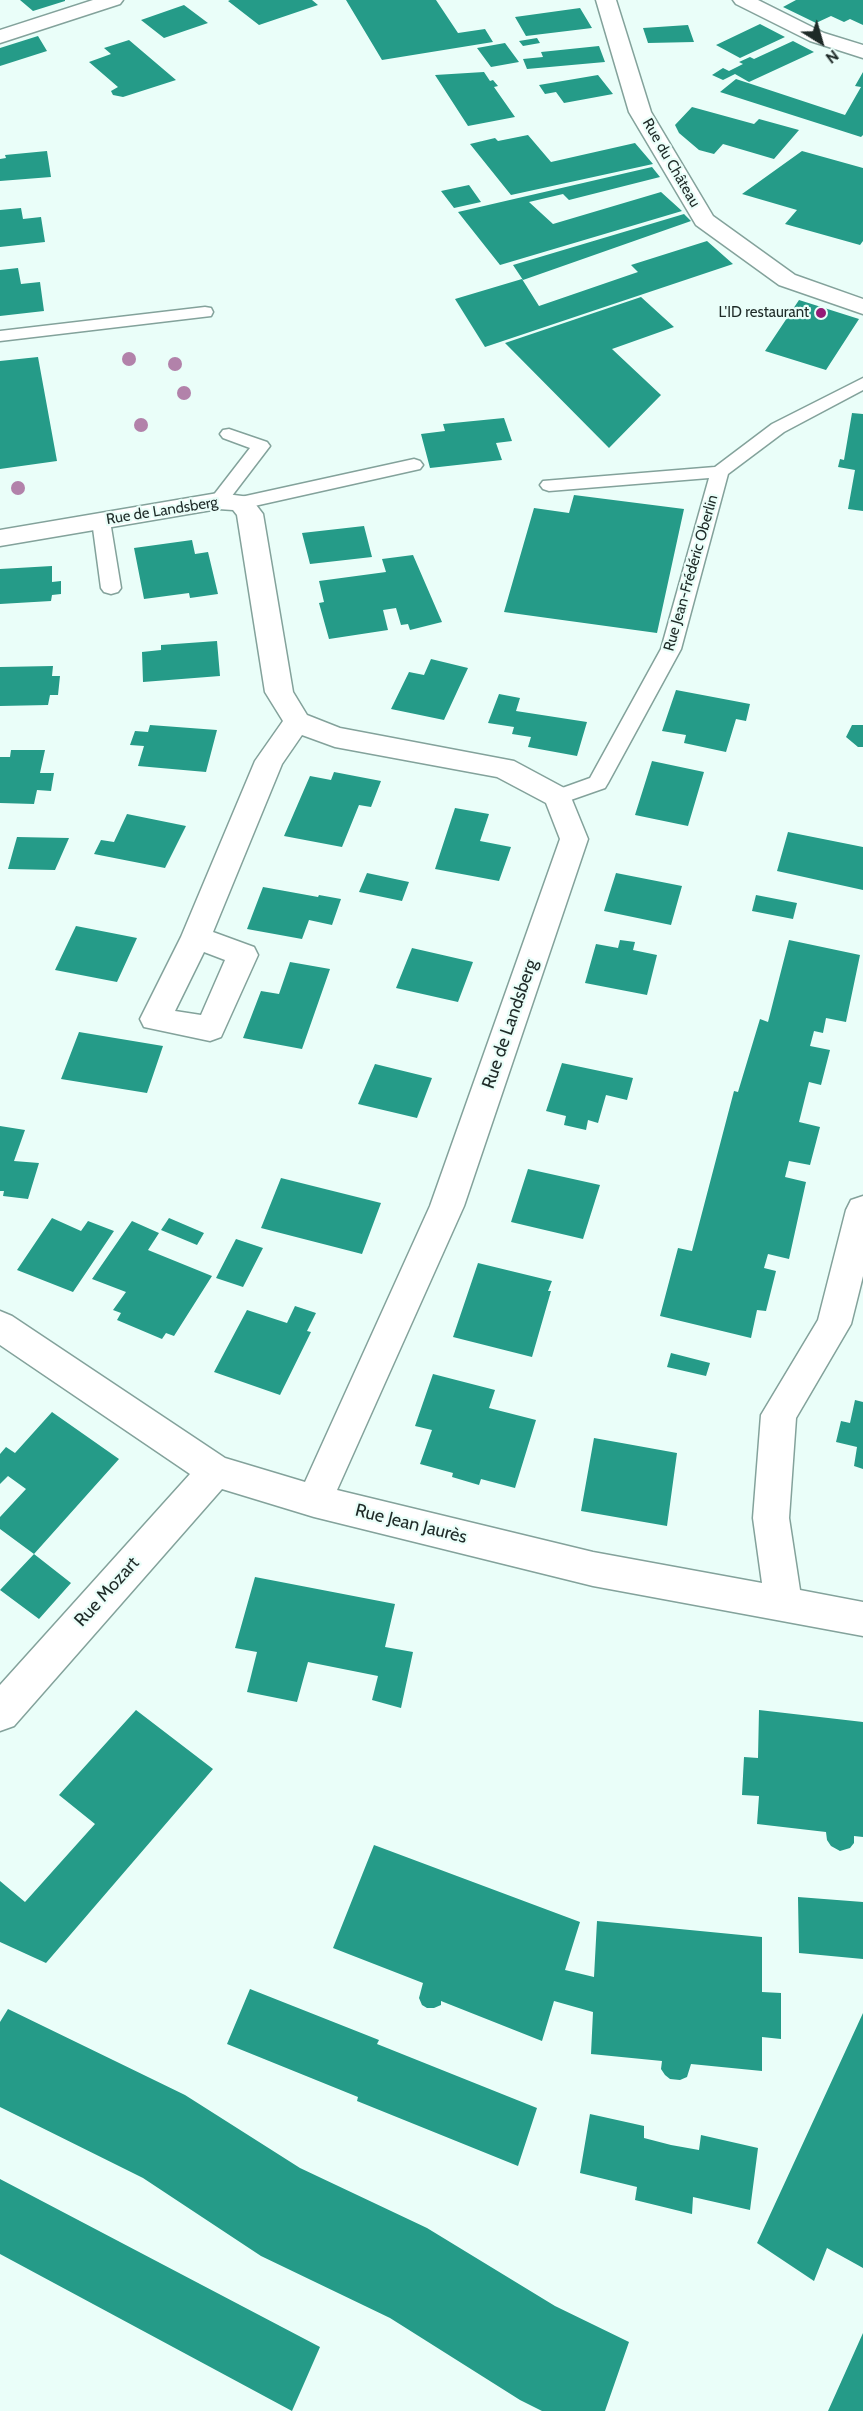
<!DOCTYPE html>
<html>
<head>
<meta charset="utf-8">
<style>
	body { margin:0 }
	#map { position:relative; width:863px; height:2411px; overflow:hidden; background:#eafef9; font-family:Cabin,sans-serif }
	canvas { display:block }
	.north { position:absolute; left:791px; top:12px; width:60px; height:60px; -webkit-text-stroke:4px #eafef9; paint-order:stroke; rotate:143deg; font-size:16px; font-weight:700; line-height:24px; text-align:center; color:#1e2a27 }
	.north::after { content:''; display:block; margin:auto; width:21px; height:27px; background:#1e2a27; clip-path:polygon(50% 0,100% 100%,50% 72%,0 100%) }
</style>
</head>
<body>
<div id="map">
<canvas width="863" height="2411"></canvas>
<div class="north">N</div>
</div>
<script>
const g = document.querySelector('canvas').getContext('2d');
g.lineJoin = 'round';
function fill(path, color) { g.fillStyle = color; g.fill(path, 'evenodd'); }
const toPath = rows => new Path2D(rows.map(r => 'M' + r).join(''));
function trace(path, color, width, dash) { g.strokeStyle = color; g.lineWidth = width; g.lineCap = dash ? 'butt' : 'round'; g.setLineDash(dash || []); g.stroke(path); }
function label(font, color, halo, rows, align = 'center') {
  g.font = font + ' Cabin,sans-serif'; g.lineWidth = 4.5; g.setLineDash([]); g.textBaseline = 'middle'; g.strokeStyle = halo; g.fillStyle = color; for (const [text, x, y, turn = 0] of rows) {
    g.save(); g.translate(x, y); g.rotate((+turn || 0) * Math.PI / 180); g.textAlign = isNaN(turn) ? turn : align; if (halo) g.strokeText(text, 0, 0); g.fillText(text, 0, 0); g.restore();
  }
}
fill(toPath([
	[20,0,65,0,65,1,33,11],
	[230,0,312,0,318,5,259,25,228,1],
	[346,0,436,0,458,33,485,29,493,42,382,60],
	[796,0,863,0,863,25,850,19,844,22,831,16,816,23,783,7],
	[184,5,208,23,164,38,141,20],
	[580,8,592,28,526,36,515,17],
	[760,24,785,37,740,58,716,45],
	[688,25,694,42,648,43,643,28],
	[38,36,47,51,0,66,0,48],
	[537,38,540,43,523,46,519,41],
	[129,40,176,80,123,97,113,95,111,91,118,87,89,62,111,54,104,48],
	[793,41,814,52,749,82,735,74,723,80,712,75,723,68,729,71,743,64,739,62,750,57,754,59],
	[505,43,519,62,491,67,477,48],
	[599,46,605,62,527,69,523,59,543,57,541,52],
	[484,72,490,81,493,80,498,86,494,87,515,117,468,126,435,75],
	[863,72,863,135,861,137,720,92,736,79,845,115,861,87,855,86],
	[598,75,613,94,564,103,556,92,545,94,539,85],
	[692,107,754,124,759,119,799,130,774,159,723,144,714,154,699,150,679,133,675,125],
	[528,135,551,162,635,143,653,164,511,195,470,144,495,138,498,141],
	[47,151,51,177,0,181,0,159,6,158,5,155],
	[802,151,863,168,863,241,860,245,785,224,797,210,742,194],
	[652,167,660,177,569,200,563,194,529,202,553,224,661,192,682,211,500,265,458,212],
	[469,185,481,202,454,208,441,191],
	[21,208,23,219,41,217,45,242,0,247,0,210],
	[684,214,691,221,523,280,513,265],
	[707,241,733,264,485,347,455,299,522,279,539,306,638,272,631,265],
	[18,268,21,284,40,282,44,311,0,316,0,270],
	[641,297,674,327,612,349,661,395,609,448,505,343],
	[799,300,859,319,826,370,765,351],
	[38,357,57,461,0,469,0,361],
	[852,413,863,414,863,511,848,509,855,470,838,467,840,459,844,460],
	[504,418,512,441,496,443,502,460,430,468,421,434,445,431,443,424],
	[574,495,684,509,657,633,504,612,534,508,569,513],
	[364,526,372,557,310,564,302,533],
	[192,540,195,554,208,552,218,594,190,598,189,593,144,599,134,548],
	[413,555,442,622,410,630,408,624,401,625,396,608,383,610,388,630,329,639,319,603,324,602,319,581,386,572,382,559],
	[52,566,52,582,61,581,61,594,52,595,51,601,0,604,0,569],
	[217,641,220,676,143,682,142,652,161,650,161,645],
	[431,659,468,668,444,720,391,709,409,672,424,675],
	[53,666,52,676,60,676,58,695,50,695,48,705,0,706,0,667],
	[676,690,750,704,746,721,736,719,726,752,684,743,686,735,662,731],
	[499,694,520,698,516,711,587,722,577,756,528,747,531,737,512,734,514,727,488,723],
	[150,725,217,730,206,772,138,766,144,746,130,745,135,731,148,732],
	[852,725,863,725,863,747,858,747,846,737],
	[11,750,45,750,40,773,54,773,51,791,37,790,34,804,0,803,0,757,10,757],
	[652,761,704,772,688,826,635,815],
	[334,772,381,781,371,807,359,805,342,847,284,836,310,776,331,780],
	[455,808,489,814,480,841,511,847,499,881,435,869],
	[127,814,186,826,165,868,94,854,101,840,114,842],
	[788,832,863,847,863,890,777,871],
	[17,837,69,838,55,870,8,869],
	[367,873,409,882,402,901,359,892],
	[616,873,682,886,671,925,604,911],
	[263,887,318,897,319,895,341,899,332,925,309,920,302,939,247,929],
	[756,895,797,903,793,919,752,911],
	[76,926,137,938,117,982,55,970],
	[620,940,635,942,633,950,657,955,647,995,585,983,596,944,618,948],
	[789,940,860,955,846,1022,826,1018,823,1033,814,1031,810,1046,830,1050,821,1085,809,1082,799,1122,820,1127,810,1165,789,1161,785,1177,806,1182,789,1259,768,1254,764,1268,776,1271,766,1311,757,1310,751,1338,660,1316,678,1248,692,1251,734,1091,738,1092,760,1019,768,1022],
	[412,948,473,962,458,1002,396,988],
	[290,962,330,969,302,1049,243,1038,261,991,279,994],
	[79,1032,163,1046,147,1093,61,1079],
	[562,1063,633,1078,627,1100,606,1095,598,1123,588,1120,586,1130,564,1125,566,1116,546,1111],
	[375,1064,432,1078,417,1118,358,1104],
	[0,1126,25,1130,14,1161,39,1163,28,1199,3,1196,4,1191,0,1191],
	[528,1169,600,1185,583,1239,511,1222],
	[281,1178,381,1203,362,1254,261,1228],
	[52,1218,81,1231,88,1221,114,1231,73,1292,17,1270],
	[169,1218,204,1233,197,1245,161,1230],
	[132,1221,159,1233,148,1250,212,1276,174,1336,166,1333,162,1339,117,1320,121,1313,113,1310,126,1292,92,1279],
	[236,1239,263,1248,243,1287,216,1278],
	[478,1263,552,1281,548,1291,551,1291,532,1357,453,1337],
	[295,1306,316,1313,307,1331,311,1332,280,1395,214,1372,247,1310,287,1323],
	[671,1353,710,1363,706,1376,667,1367],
	[433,1374,495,1390,489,1408,536,1420,515,1488,481,1479,479,1485,452,1477,453,1473,420,1464,432,1430,415,1426],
	[855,1400,863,1402,863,1469,854,1466,857,1447,836,1442,841,1421,850,1423],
	[52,1412,119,1459,34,1554,0,1529,0,1517,26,1489,8,1476,0,1484,0,1454,6,1447,15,1453],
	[594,1438,677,1453,667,1526,581,1511],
	[34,1554,71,1583,39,1619,0,1590],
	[255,1577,395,1604,385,1647,413,1652,401,1708,372,1700,378,1676,308,1662,297,1702,247,1692,257,1652,235,1648],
	[136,1710,213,1769,46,1963,0,1942,0,1881,25,1902,95,1824,59,1795],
	[759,1710,863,1722,863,1837,854,1836,854,1843,850,1848,840,1851,831,1846,827,1840,826,1832,757,1824,759,1796,742,1795,744,1757,758,1758],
	[374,1845,580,1922,565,1970,594,1977,597,1921,762,1937,762,1992,781,1993,781,2039,762,2037,762,2071,691,2064,687,2077,680,2080,670,2079,665,2075,661,2069,662,2061,591,2054,593,2012,554,2001,542,2041,441,2001,441,2005,434,2008,427,2008,422,2005,419,1998,423,1983,333,1948],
	[798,1897,863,1902,863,1959,799,1953],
	[250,1989,379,2040,377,2044,537,2108,518,2166,357,2101,358,2097,227,2044],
	[8,2009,185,2095,300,2168,427,2228,555,2306,629,2342,605,2411,542,2411,520,2400,390,2318,261,2256,143,2178,0,2107,0,2022],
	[863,2013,863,2268,827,2248,814,2281,757,2243],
	[590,2114,644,2126,644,2138,671,2145,699,2150,701,2135,758,2148,750,2210,693,2197,692,2214,635,2200,637,2187,580,2173],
	[0,2179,320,2347,292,2411,0,2254],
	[863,2333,863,2411,828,2411]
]), '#259b88');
const service = toPath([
	[205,307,211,308,213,312,211,316,0,341,0,331,205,307],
	[863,378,863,390,784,432,728,474,681,649,608,783,605,788,565,802,558,804,551,802,548,797,551,792,590,778,661,649,709,478,549,491,543,489,540,485,543,481,715,467,772,424,863,378],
	[229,429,267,442,270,446,225,505,218,507,211,505,209,501,250,448,223,438,220,434,223,430,229,429],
	[414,459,420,461,423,465,420,469,241,509,234,507,232,503,234,499,241,497,414,459],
	[101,515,108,517,110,521,121,588,118,592,111,594,104,592,101,588,92,521,94,517,101,515]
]);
const minor = toPath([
	[93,0,123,0,120,4,0,43,0,30,93,0],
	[218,493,250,497,263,514,293,692,307,715,340,728,514,761,568,790,588,839,464,1206,337,1490,593,1552,762,1583,753,1518,761,1415,818,1320,846,1210,851,1200,863,1196,863,1276,851,1324,796,1418,789,1518,800,1590,863,1602,863,1636,593,1586,314,1517,222,1489,14,1726,0,1731,0,1685,190,1474,0,1345,0,1311,12,1316,225,1458,305,1482,430,1206,560,839,546,803,497,777,335,747,302,735,282,764,213,932,254,947,258,955,221,1037,210,1041,144,1027,140,1019,181,937,255,761,283,721,265,692,237,515,233,510,218,509,0,546,0,530,218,493],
	[204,952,225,960,201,1015,175,1011,204,952]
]);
const tertiary = toPath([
	[596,0,616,0,651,112,713,216,795,275,863,299,863,314,779,285,696,225,629,112,596,0],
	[733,0,758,0,824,33,863,45,863,58,810,41,736,4,733,0]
]);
trace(service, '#83a29b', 3);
trace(minor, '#83a29b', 3);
trace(tertiary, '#83a29b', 3);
fill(service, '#fff');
fill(minor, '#fff');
fill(tertiary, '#fff');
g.fillStyle = '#b282aa';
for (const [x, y] of [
	[129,359],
	[175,364],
	[184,393],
	[141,425],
	[18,488]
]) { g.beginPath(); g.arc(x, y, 7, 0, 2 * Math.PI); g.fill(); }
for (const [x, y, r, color] of [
	[821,313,6,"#951b76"]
]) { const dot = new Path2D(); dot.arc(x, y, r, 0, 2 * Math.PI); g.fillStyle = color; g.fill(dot); trace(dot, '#eafef9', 2); }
label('15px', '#1e2a27', '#eafef9', [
	["Rue du Château",671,163,60],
	["Rue de Landsberg",162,511,-9],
	["Rue Jean-Frédéric Oberlin",691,573,-74]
]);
label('15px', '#1e2a27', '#eafef9', [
	["L'ID restaurant",809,313]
], 'right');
label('18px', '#1e2a27', '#eafef9', [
	["Rue de Landsberg",510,1024,-71],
	["Rue Jean Jaurès",411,1524,14],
	["Rue Mozart",107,1592,-48]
]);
</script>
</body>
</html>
